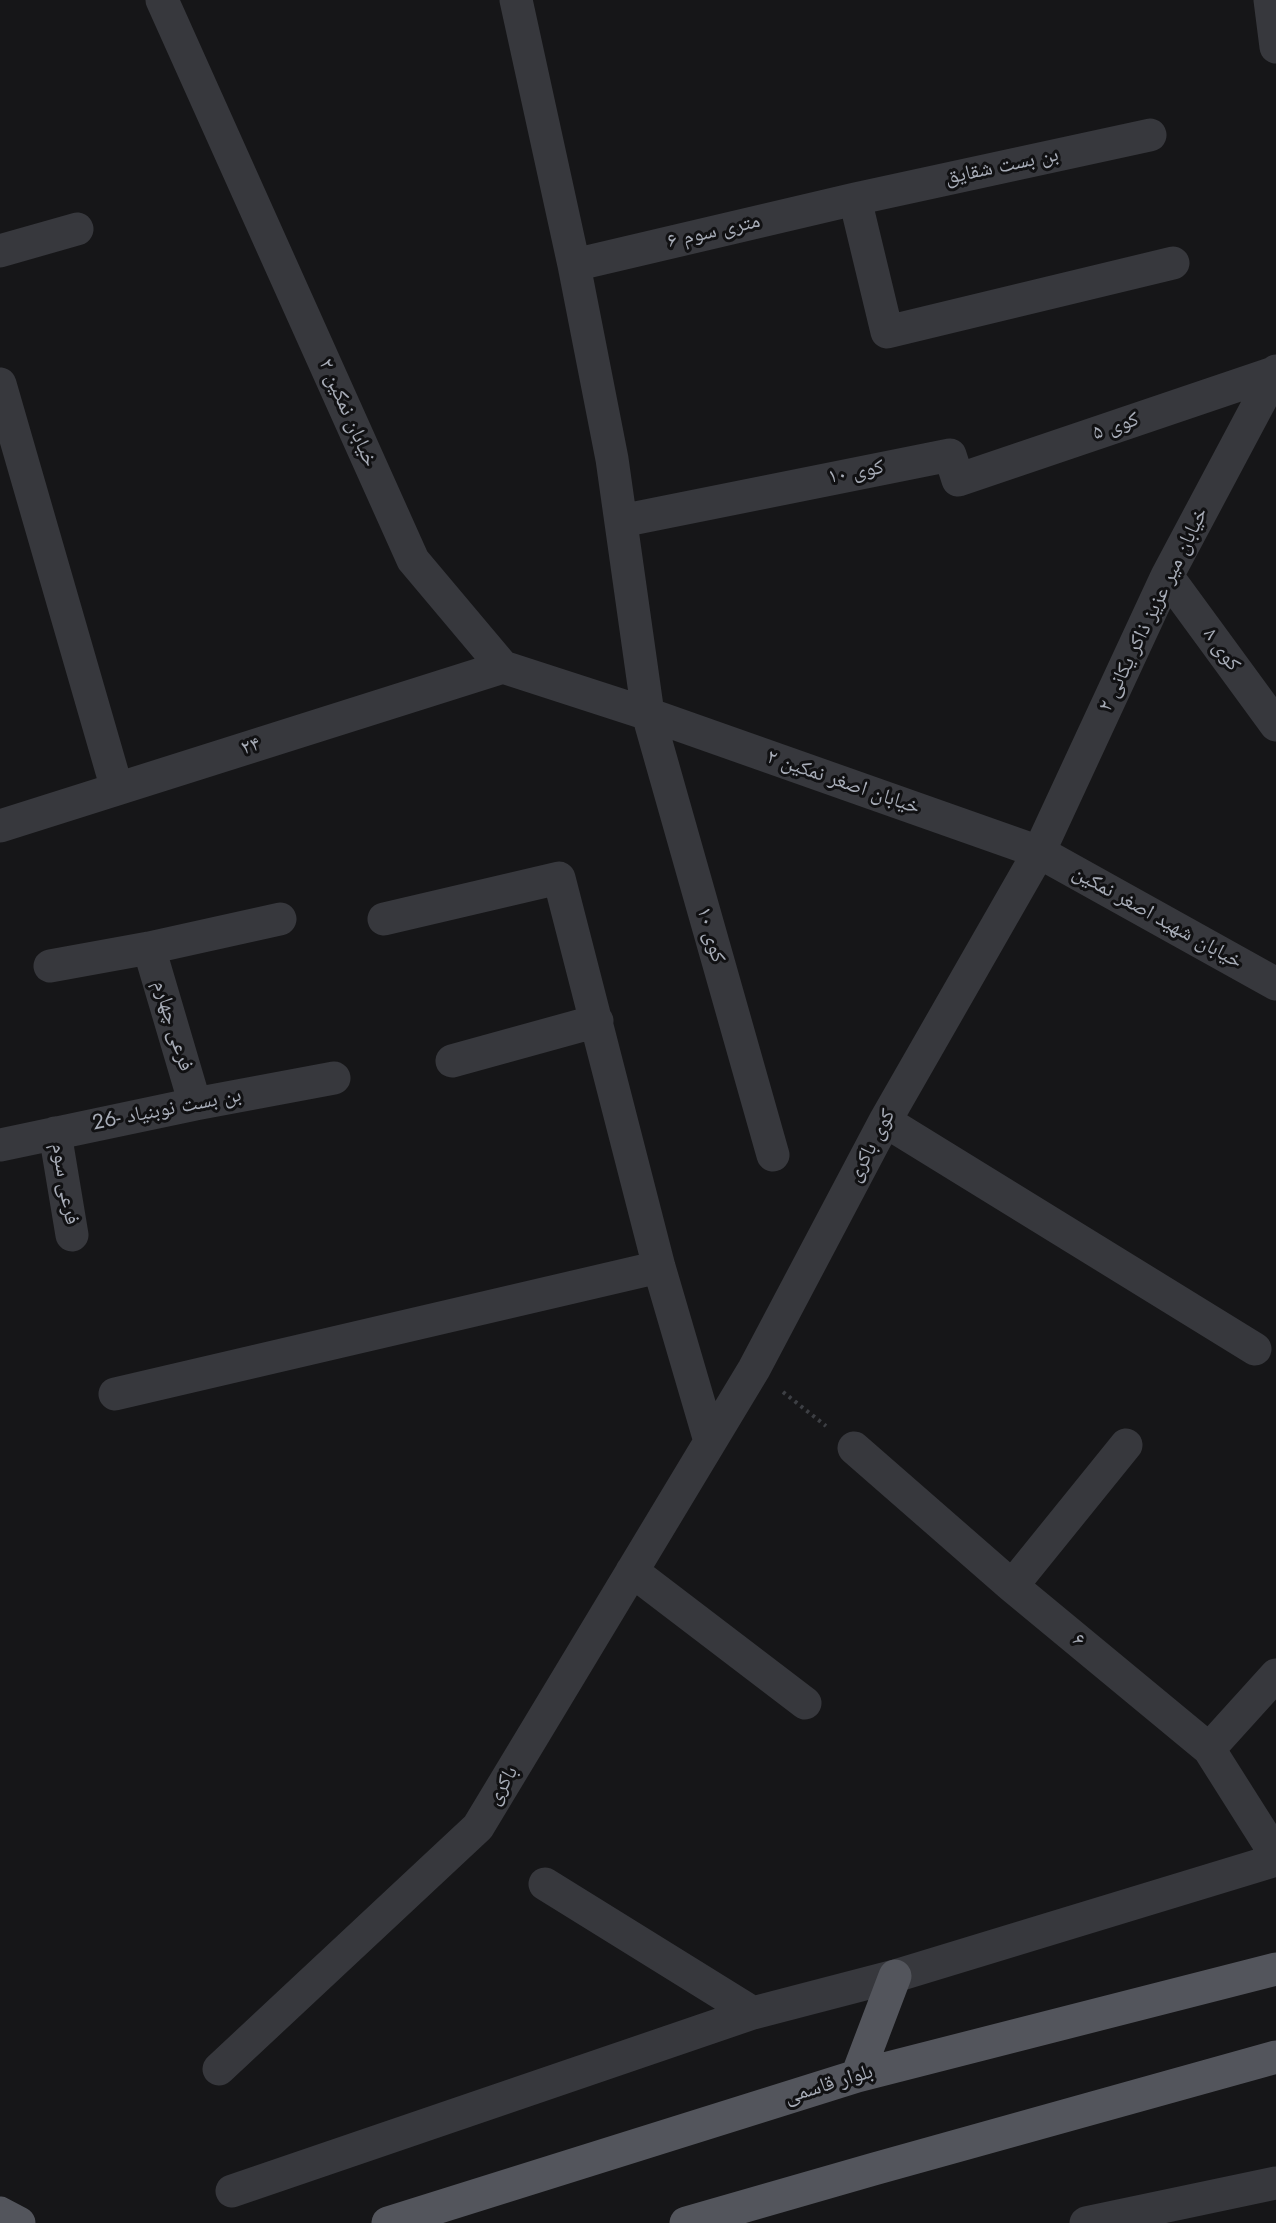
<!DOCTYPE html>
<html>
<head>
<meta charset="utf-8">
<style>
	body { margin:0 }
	canvas { display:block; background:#161618 }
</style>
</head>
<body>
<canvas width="1276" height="2223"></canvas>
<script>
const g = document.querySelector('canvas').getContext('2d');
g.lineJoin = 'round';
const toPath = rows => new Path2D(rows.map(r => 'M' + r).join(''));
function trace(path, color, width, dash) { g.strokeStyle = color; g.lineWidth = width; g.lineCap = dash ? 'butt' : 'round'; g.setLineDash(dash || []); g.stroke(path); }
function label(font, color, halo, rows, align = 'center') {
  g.font = font + ' Jost,"Noto Naskh Arabic",sans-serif'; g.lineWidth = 6; g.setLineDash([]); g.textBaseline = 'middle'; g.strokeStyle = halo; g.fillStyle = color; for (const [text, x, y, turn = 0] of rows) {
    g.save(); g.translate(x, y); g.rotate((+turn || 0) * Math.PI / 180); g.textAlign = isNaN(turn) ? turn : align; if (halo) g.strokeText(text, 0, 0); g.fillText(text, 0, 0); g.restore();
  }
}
trace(toPath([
	[783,1392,826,1426]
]), '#3d3f44', 4, [3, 4.5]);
trace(toPath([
	[162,0,413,560,503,667,648,714,1039,852,1276,984],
	[516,0,574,265,612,459,648,714,773,1155],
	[1270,0,1276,47],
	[855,199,887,332,1173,263],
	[0,251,77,229],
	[574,265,855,199,1150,135],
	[0,384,117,789],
	[621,521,950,455,958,480,1274,373,1276,375],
	[1167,576,1276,725],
	[0,826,503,667],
	[384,919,559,878,659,1267,710,1441],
	[149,948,195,1104],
	[50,966,149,948,280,919],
	[452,1061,597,1021],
	[885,1121,1255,1349],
	[55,1133,72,1235],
	[0,1145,195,1104,334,1078],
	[115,1394,659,1267],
	[854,1448,1012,1586,1209,1749,1276,1855],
	[632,1571,805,1703],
	[1012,1586,1126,1445],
	[1209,1749,1276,1675],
	[545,1884,753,2013],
	[219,2069,478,1827,754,1369,885,1121,1039,852,1167,576,1276,371],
	[232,2191,753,2013,895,1976,1276,1860],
	[1086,2223,1276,2183]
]), '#37383d', 33);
trace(toPath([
	[857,2076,895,1976],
	[0,2213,19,2223],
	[388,2223,857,2076,1276,1969],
	[686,2223,874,2169,1276,2057]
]), '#53555c', 33);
label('21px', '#a8adb8', '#111113', [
	["بن بست شقایق",1002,167,-12],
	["۶ متری سوم",714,232,-13],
	["خیابان نمکین ۲",347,413,66],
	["کوی ۵",1116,427,-19],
	["کوی ۱۰",856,473,-11],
	["۲ خیابان میر عزیز ذاکر یکانی",1154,610,-64],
	["کوی ۸",1221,650,54],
	["۲۴",251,747,-18],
	["خیابان اصغر نمکین ۲",843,783,19],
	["خیابان شهید اصغر نمکین",1157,918,29],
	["کوی ۱۰",710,935,74],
	["فرعی چهارم",172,1026,73],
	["26- بن بست نوبنیاد",167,1110,-11],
	["کوی باکری",872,1146,-62],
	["فرعی سوم",64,1184,80],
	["۶",1078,1641,40],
	["باکری",503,1786,-59],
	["بلوار قاسمی",829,2085,-17]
]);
</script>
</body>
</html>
